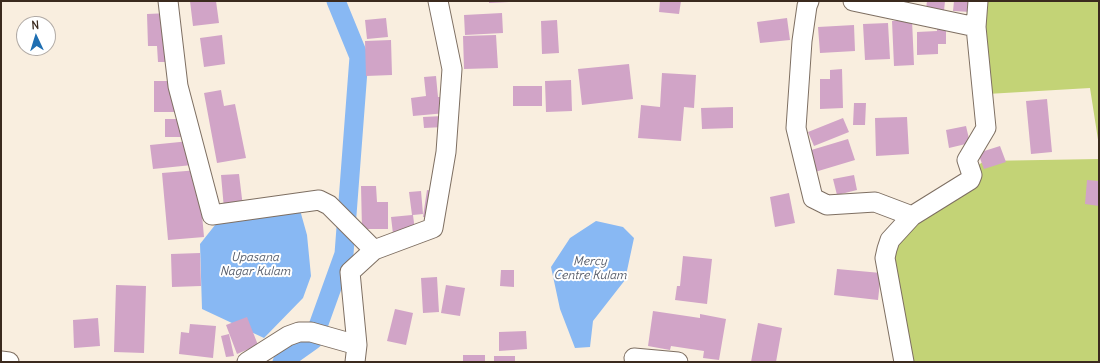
<!DOCTYPE html>
<html>
<head>
<meta charset="utf-8">
<style>
	body { margin:0 }
	#map { position:relative; width:1100px; height:363px; overflow:hidden; background:#f9eedf; font-family:Delius,sans-serif }
	canvas { display:block }
	.frame { position:absolute; inset:0; border:2px solid #3b2a1e; pointer-events:none }
	.north { position:absolute; left:16px; top:16px; width:40px; height:40px; box-sizing:border-box; background:#fff; border:1px solid #b1aaa5; border-radius:50%; rotate:356deg; font-size:11px; font-weight:700; line-height:16px; text-align:center; color:#3b2a1e }
	.north::after { content:''; display:block; margin:auto; width:14px; height:18px; background:#1f6fb2; clip-path:polygon(50% 0,100% 100%,50% 72%,0 100%) }
</style>
</head>
<body>
<div id="map">
<canvas width="1100" height="363"></canvas>
<div class="frame"></div>
<div class="north">N</div>
</div>
<script>
const g = document.querySelector('canvas').getContext('2d');
g.lineJoin = 'round';
function fill(path, color) { g.fillStyle = color; g.fill(path, 'evenodd'); }
const toPath = rows => new Path2D(rows.map(r => 'M' + r).join(''));
function trace(path, color, width, dash) { g.strokeStyle = color; g.lineWidth = width; g.lineCap = dash ? 'butt' : 'round'; g.setLineDash(dash || []); g.stroke(path); }
function label(font, color, halo, rows, align = 'center') {
  g.font = font + ' Delius,sans-serif'; g.lineWidth = 4; g.setLineDash([]); g.textBaseline = 'middle'; g.strokeStyle = halo; g.fillStyle = color; for (const [text, x, y, turn = 0] of rows) {
    g.save(); g.translate(x, y); g.rotate((+turn || 0) * Math.PI / 180); g.textAlign = isNaN(turn) ? turn : align; if (halo) g.strokeText(text, 0, 0); g.fillText(text, 0, 0); g.restore();
  }
}
fill(toPath([
	[982,1,1099,1,1099,146,1090,88,987,94],
	[1099,159,1099,362,913,362,892,257,918,209,984,161]
]), '#c3d376');
fill(toPath([
	[300,210,307,235,311,276,303,298,264,338,202,309,200,244,219,220],
	[596,221,623,227,634,238,625,280,593,321,590,347,575,348,560,309,551,267,570,238]
]), '#88b8f3');
trace(toPath([
	[282,362,313,340,344,254,359,57,336,1]
]), '#88b8f3', 19);
fill(toPath([
	[190,1,216,1,219,23,193,26],
	[489,1,509,1,509,2,489,3],
	[660,1,681,1,679,14,659,12],
	[927,1,945,1,944,11,926,9],
	[954,1,972,1,971,12,953,11],
	[170,13,172,62,158,62,157,46,148,46,147,14],
	[502,13,503,33,465,35,464,15],
	[386,18,388,37,367,39,365,20],
	[787,18,790,40,760,43,757,22],
	[557,20,559,53,542,54,541,21],
	[912,20,914,65,894,66,892,21],
	[888,23,890,59,865,60,863,24],
	[854,25,855,51,820,53,818,27],
	[946,26,946,44,938,44,938,54,917,55,917,32,937,31,937,27],
	[222,35,225,64,204,67,200,38],
	[496,35,498,68,464,69,463,36],
	[391,40,392,75,366,76,365,41],
	[629,64,633,99,582,105,578,69],
	[842,69,843,108,820,109,820,79,830,79,830,70],
	[662,73,696,75,694,108,684,107,681,141,638,138,641,105,660,107],
	[436,76,438,97,445,97,446,113,413,116,411,98,426,96,424,77],
	[571,80,572,111,546,112,545,81],
	[154,81,177,81,178,112,154,112],
	[513,86,542,86,542,106,513,106],
	[221,90,224,106,235,104,246,158,217,163,204,93],
	[1047,99,1052,152,1031,154,1026,101],
	[854,103,866,103,865,125,853,125],
	[733,107,733,128,702,129,701,108],
	[443,116,444,127,424,128,423,117],
	[907,117,909,154,876,156,875,118],
	[843,118,849,132,814,146,808,132],
	[165,119,183,119,183,137,165,137],
	[966,126,970,143,949,148,946,130],
	[848,139,855,160,815,172,808,151],
	[190,141,192,165,153,169,150,145],
	[1000,146,1006,162,984,169,978,153],
	[198,170,204,237,168,240,162,173],
	[239,174,243,207,224,209,221,175],
	[854,175,857,190,837,195,833,179],
	[1087,180,1099,181,1099,206,1085,204],
	[361,186,376,186,377,202,388,202,388,229,362,229],
	[427,190,441,192,438,219,423,217],
	[421,191,423,214,413,215,415,231,393,234,391,217,412,215,409,192],
	[789,193,795,223,775,227,770,197],
	[200,253,201,286,172,287,171,254],
	[683,256,712,259,707,304,675,300,677,286,680,286],
	[837,269,881,273,878,300,834,295],
	[501,270,514,270,514,287,500,286],
	[437,277,439,312,423,313,421,278],
	[116,285,146,286,144,353,114,352],
	[446,285,465,288,460,316,441,313],
	[395,309,413,313,406,345,387,341],
	[653,311,700,318,700,314,726,319,719,360,703,358,704,351,671,346,670,350,648,346],
	[247,317,258,345,237,354,226,325],
	[98,318,100,346,74,348,73,320],
	[758,323,782,328,776,362,751,362],
	[190,324,216,326,213,358,179,354,181,332,189,333],
	[526,331,527,349,499,351,499,332],
	[229,334,234,356,226,357,221,336],
	[463,355,485,355,485,362,463,362],
	[494,356,515,356,515,362,494,362]
]), '#d1a4c7');
const minor = toPath([
	[168,1,178,86,212,215,319,200,329,205,374,250],
	[809,1,807,6,802,41,796,128,813,198,827,205,875,202,912,216],
	[853,1,976,27],
	[634,358,678,362],
	[1,361,9,362],
	[247,362,288,336,299,332,311,332,357,345],
	[355,362,357,345,350,272,374,250,433,228,446,152,452,69,438,1],
	[904,362,885,258,887,249,890,240,912,216,970,180,972,175,967,160,986,128,976,27,978,1]
]);
trace(minor, '#7e6f62', 21);
trace(minor, '#fff', 19);
label('italic 12px', '#565c69', '#fff', [
	["Upasana",255,258],
	["Nagar Kulam",255,272],
	["Mercy",590,262],
	["Centre Kulam",590,276]
]);
</script>
</body>
</html>
